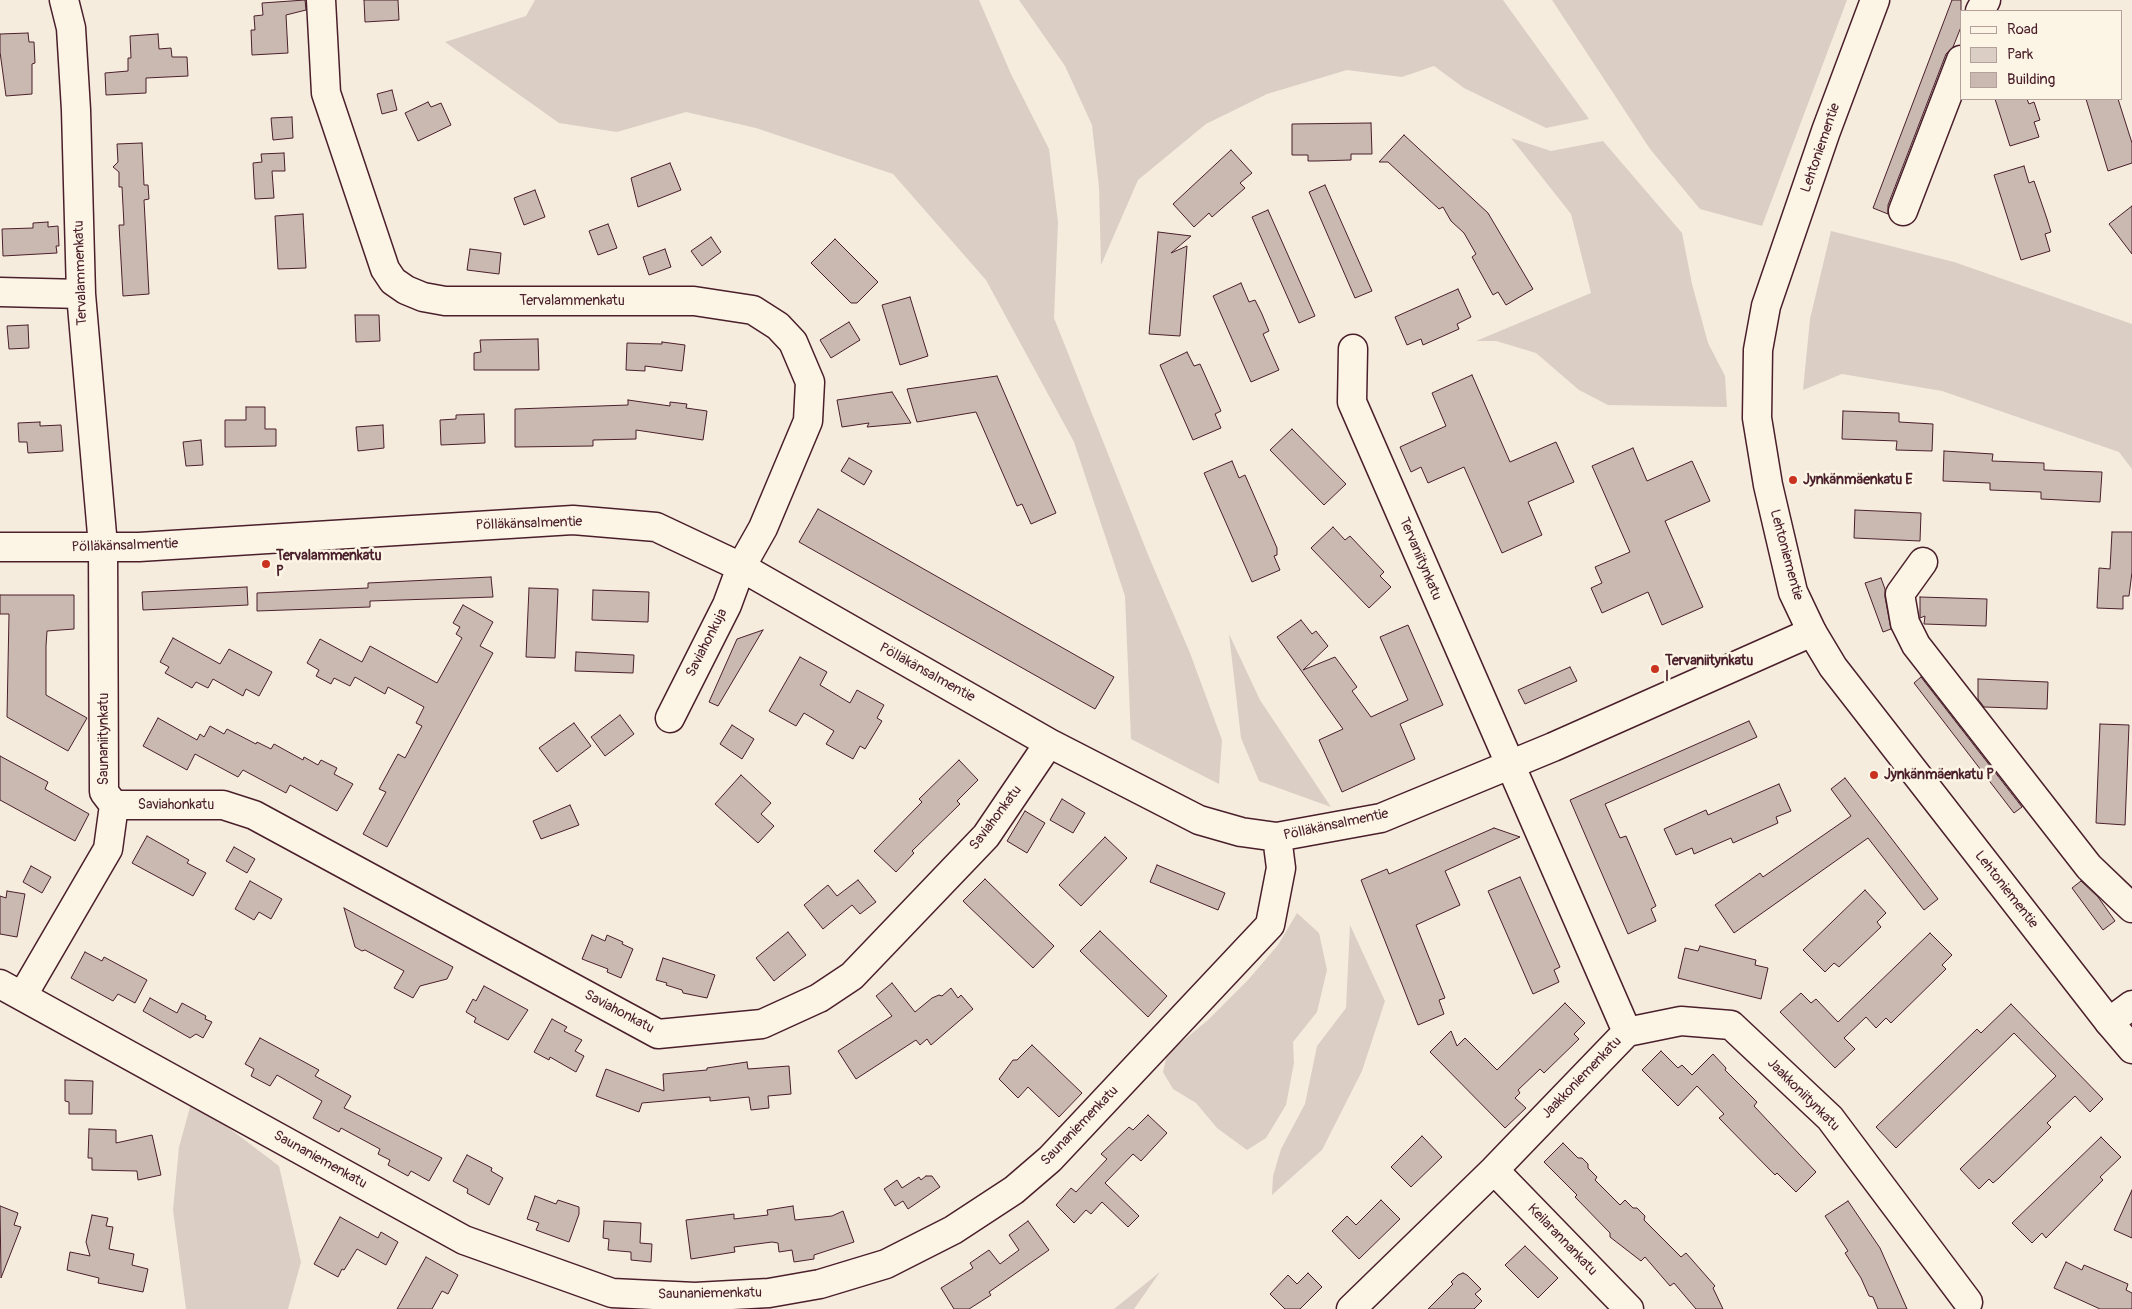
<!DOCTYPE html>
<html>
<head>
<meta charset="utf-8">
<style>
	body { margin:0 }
	#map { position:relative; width:2132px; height:1309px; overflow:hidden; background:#f5ecde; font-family:Pangolin,sans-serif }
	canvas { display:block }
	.legend { position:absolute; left:1960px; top:10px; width:162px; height:90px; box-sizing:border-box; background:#fcf5e5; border:1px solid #b59f9b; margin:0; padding:6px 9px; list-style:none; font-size:15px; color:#4a1f2b }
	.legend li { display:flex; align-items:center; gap:10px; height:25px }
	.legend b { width:25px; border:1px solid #b59f9b }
</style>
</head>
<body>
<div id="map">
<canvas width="2132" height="1309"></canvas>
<ul class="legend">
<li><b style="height:6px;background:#fcf5e5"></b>Road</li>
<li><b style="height:14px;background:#dbcec4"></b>Park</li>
<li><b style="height:14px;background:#cab9b1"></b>Building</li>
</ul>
</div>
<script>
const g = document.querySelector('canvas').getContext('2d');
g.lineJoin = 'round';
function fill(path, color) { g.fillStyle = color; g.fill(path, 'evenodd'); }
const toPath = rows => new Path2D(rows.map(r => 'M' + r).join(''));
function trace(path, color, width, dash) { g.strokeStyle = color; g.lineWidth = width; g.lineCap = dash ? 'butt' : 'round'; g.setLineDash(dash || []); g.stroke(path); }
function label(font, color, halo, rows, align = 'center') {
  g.font = font + ' Pangolin,sans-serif'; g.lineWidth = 5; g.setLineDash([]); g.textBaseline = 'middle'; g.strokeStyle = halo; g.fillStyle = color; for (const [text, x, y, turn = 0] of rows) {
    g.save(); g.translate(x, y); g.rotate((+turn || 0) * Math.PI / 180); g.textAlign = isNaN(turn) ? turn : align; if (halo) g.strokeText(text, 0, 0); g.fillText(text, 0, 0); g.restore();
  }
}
fill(toPath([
	[535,0,979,0,1011,74,1049,149,1058,222,1054,318,1149,557,1190,653,1222,740,1219,784,1131,739,1125,596,1074,442,986,280,893,174,756,128,686,112,617,132,559,123,445,42,526,16],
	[1019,0,1503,0,1589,119,1546,128,1464,88,1434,66,1402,77,1347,70,1267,94,1206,124,1138,180,1101,265,1099,187,1092,125,1065,66],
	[1552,0,1847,0,1762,226,1700,209,1650,149],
	[1511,138,1551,151,1603,141,1682,233,1692,284,1708,343,1725,376,1727,407,1608,405,1579,390,1536,353,1496,341,1476,341,1591,293,1571,214],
	[1831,231,1954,262,2132,324,2132,469,2119,452,1942,391,1842,374,1803,390,1810,319],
	[1229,634,1260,700,1331,807,1259,781,1241,738],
	[1297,913,1319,933,1327,970,1317,1012,1293,1042,1294,1063,1286,1105,1266,1138,1247,1150,1217,1128,1196,1103,1173,1089,1163,1072,1167,1054,1208,1020,1248,980,1278,945],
	[1350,925,1385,1001,1362,1071,1322,1150,1272,1195,1273,1176,1281,1149,1305,1104,1317,1046,1346,1008],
	[192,1100,279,1166,301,1262,288,1309,186,1309,173,1210,179,1147],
	[1160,1272,1134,1309,1114,1309]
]), '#dbcec4');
const building = toPath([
	[305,0,306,10,286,15,288,53,252,55,251,30,255,30,254,16,263,15,262,3,305,0],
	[364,0,398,0,399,20,365,22,364,0],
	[1952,0,1961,0,1961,27,1953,47,1946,54,1888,205,1888,214,1873,208,1952,0],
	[28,33,29,42,34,42,35,63,32,64,32,94,6,96,0,52,0,34,28,33],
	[158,34,159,49,171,48,172,57,187,57,188,76,146,78,146,93,106,95,105,73,128,71,128,58,131,58,130,36,158,34],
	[392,90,397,110,382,114,377,94,392,90],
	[1995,99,2027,99,2029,104,2034,102,2040,120,2034,122,2039,137,2010,146,1995,99],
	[2086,99,2118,99,2132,143,2132,163,2108,171,2086,99],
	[428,102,431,107,441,103,451,125,418,141,405,113,428,102],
	[292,117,293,138,273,140,271,118,292,117],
	[1371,123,1372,154,1351,154,1351,160,1317,161,1308,161,1308,155,1292,155,1292,124,1371,123],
	[1404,135,1488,213,1533,289,1506,305,1498,292,1493,295,1472,257,1476,254,1464,233,1451,221,1443,207,1439,209,1388,162,1379,162,1404,135],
	[142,143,144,185,148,185,149,199,144,200,149,294,123,296,119,225,124,225,122,187,119,187,119,172,113,167,118,162,117,144,142,143],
	[1231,150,1252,173,1240,183,1245,188,1212,217,1209,213,1194,227,1173,204,1231,150],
	[284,153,285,171,272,171,274,198,255,199,253,163,262,162,261,154,284,153],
	[670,163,681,190,638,207,631,178,670,163],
	[2024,166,2029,183,2034,181,2047,219,2051,232,2045,234,2050,251,2021,260,1994,175,2024,166],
	[1325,185,1372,291,1355,298,1309,192,1325,185],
	[535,190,545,217,524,225,514,198,535,190],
	[2132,206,2132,254,2109,224,2132,206],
	[1268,210,1315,316,1299,323,1252,217,1268,210],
	[303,214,306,268,278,269,275,216,303,214],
	[48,222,48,227,58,226,59,246,56,246,57,253,3,256,2,229,33,228,33,223,48,222],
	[608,224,617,248,598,255,589,231,608,224],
	[1158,232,1191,236,1171,253,1187,246,1180,336,1149,334,1158,232],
	[711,237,721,252,702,266,691,251,711,237],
	[835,239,878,282,857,303,851,303,811,263,835,239],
	[470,249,501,253,499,274,467,270,470,249],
	[665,249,671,267,649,275,643,257,665,249],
	[1241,283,1249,302,1255,300,1262,314,1269,331,1263,334,1279,370,1251,382,1213,296,1241,283],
	[1458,289,1471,317,1457,324,1459,329,1423,345,1421,339,1407,345,1395,317,1458,289],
	[910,297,928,356,900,365,882,305,910,297],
	[355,315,379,315,380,341,356,342,355,315],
	[849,322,860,340,831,358,820,340,849,322],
	[28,325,29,348,9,349,7,326,28,325],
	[538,339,539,370,474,370,474,353,481,352,480,340,538,339],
	[662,342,685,345,682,371,645,366,645,371,626,370,627,343,662,344,662,342],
	[1187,352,1194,366,1200,364,1221,411,1215,414,1221,428,1193,440,1160,365,1187,352],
	[1472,375,1510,462,1556,442,1574,482,1528,502,1542,535,1502,553,1464,467,1428,483,1421,467,1411,472,1400,447,1446,426,1432,393,1472,375],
	[997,376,1056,513,1031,524,1022,504,1017,506,976,412,917,422,907,389,997,376],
	[892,392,911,423,867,427,869,423,842,427,837,400,892,392],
	[628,400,670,406,670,402,687,404,686,408,707,411,703,440,636,430,636,439,593,440,593,446,515,447,515,409,628,405,628,400],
	[246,407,265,407,265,429,276,429,276,446,225,447,225,420,246,420,246,407],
	[1843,411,1899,413,1899,422,1933,424,1932,451,1896,450,1897,441,1842,439,1843,411],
	[484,414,485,443,441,445,440,420,456,419,456,415,484,414],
	[40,422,40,426,61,425,63,451,28,453,27,442,19,442,18,423,40,422],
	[383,425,384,448,358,451,356,427,383,425],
	[1292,429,1346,484,1324,505,1270,450,1292,429],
	[201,440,203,465,186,466,183,442,201,440],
	[1633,448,1647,481,1692,461,1710,501,1665,521,1703,607,1662,625,1648,592,1602,613,1591,588,1602,583,1595,567,1630,552,1592,466,1633,448],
	[1944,451,1993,454,1992,461,2044,463,2044,470,2102,472,2100,502,2041,499,2041,492,1990,490,1990,483,1943,481,1944,451],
	[849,458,872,471,864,485,841,471,849,458],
	[1232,461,1239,478,1245,475,1277,548,1277,555,1274,556,1280,570,1252,582,1204,473,1232,461],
	[818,509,1114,677,1095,709,799,542,818,509],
	[1855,510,1921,513,1920,541,1854,538,1855,510],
	[1333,527,1345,540,1350,536,1384,572,1380,576,1391,587,1369,608,1311,548,1333,527],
	[2112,532,2132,532,2132,572,2129,596,2123,596,2123,609,2097,608,2099,568,2110,569,2112,532],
	[491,577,493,597,370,601,370,607,257,611,257,593,368,588,368,583,491,577],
	[1881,578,1885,589,1885,597,1891,629,1883,632,1865,583,1881,578],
	[247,587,248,605,143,610,142,592,247,587],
	[529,588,558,589,555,658,526,657,529,588],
	[593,590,649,592,648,622,592,620,593,590],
	[0,595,74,595,74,629,47,631,46,646,46,695,87,718,68,751,7,717,9,614,0,614,0,595],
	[1920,597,1987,599,1986,626,1924,624,1925,616,1920,618,1920,597],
	[463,605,493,622,480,646,493,653,387,847,363,834,386,792,379,789,398,754,405,758,422,726,416,723,424,707,388,687,385,694,355,677,350,686,334,678,331,684,316,676,319,670,307,663,320,639,362,662,370,646,437,683,462,638,456,634,460,627,453,623,463,605],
	[1301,620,1312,634,1316,631,1328,646,1303,670,1335,657,1357,687,1352,691,1371,717,1408,700,1380,637,1408,625,1443,705,1400,724,1415,759,1342,792,1319,740,1343,729,1277,637,1301,620],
	[763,630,718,706,709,702,737,639,763,630],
	[173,638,220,664,229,649,272,672,259,696,246,689,243,696,213,679,208,688,196,682,192,688,165,673,169,667,160,662,173,638],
	[576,652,634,655,633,673,575,671,576,652],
	[800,657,827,672,820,685,850,703,857,690,884,705,877,718,882,721,865,749,860,746,853,759,826,744,834,731,804,713,796,726,769,711,800,657],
	[1570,667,1577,681,1525,704,1518,690,1570,667],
	[1921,677,2022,807,2014,813,1914,683,1921,677],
	[1978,679,2048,682,2047,709,1984,707,1978,699,1978,679],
	[620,715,634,734,605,756,591,737,620,715],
	[158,718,197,740,200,734,204,737,210,726,224,734,227,729,256,744,257,742,271,749,274,744,303,760,304,757,318,765,321,760,337,768,334,774,353,784,337,811,290,785,286,793,243,770,238,777,195,754,187,770,143,746,158,718],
	[1749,721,1757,737,1605,804,1620,838,1626,836,1656,906,1651,909,1656,921,1628,934,1570,800,1749,721],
	[574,723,591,746,557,772,539,748,574,723],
	[2100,724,2129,725,2125,825,2096,823,2100,724],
	[732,725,754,739,742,759,720,744,732,725],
	[0,756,48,782,45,789,89,814,75,841,0,800,0,756],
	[959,760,978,780,957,801,960,804,912,851,914,853,896,872,874,851,922,802,919,799,959,760],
	[741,775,771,803,761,814,774,826,758,843,715,804,741,775],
	[1845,778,1938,899,1924,910,1868,838,1734,933,1715,905,1760,873,1763,877,1851,816,1831,789,1845,778],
	[1779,784,1791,811,1776,817,1778,823,1733,843,1731,838,1694,854,1692,848,1676,855,1664,829,1706,810,1708,815,1779,784],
	[1062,799,1085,813,1073,833,1050,820,1062,799],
	[570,805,579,825,541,839,533,821,570,805],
	[1025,811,1045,823,1027,853,1007,841,1025,811],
	[1494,828,1520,837,1445,871,1460,905,1416,925,1445,998,1439,1000,1444,1014,1418,1025,1361,880,1387,869,1389,874,1494,828],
	[147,836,189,860,187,863,206,873,193,896,132,863,147,836],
	[1105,837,1127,858,1081,906,1059,885,1105,837],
	[234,847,255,859,247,873,226,861,234,847],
	[1157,865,1225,893,1218,910,1150,882,1157,865],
	[31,866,51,877,42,893,23,882,31,866],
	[1520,877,1560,967,1554,970,1559,982,1533,994,1488,891,1520,877],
	[985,879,1054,946,1033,968,963,901,985,879],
	[858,880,876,902,860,914,852,905,823,929,804,905,828,885,837,896,858,880],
	[250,881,282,899,271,919,259,912,254,920,235,909,250,881],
	[2081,881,2098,897,2115,921,2103,930,2072,888,2081,881],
	[1865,890,1886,913,1877,922,1881,927,1839,967,1834,963,1825,972,1803,950,1865,890],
	[7,891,25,894,17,937,0,934,0,896,6,898,7,891],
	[344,908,453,967,447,979,420,986,413,998,394,988,404,971,365,950,362,951,355,947,344,908],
	[1100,931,1167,996,1148,1017,1080,951,1100,931],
	[788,932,806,955,774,981,756,958,788,932],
	[1930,933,1952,955,1942,965,1946,969,1891,1023,1886,1018,1876,1028,1866,1017,1844,1038,1855,1049,1835,1068,1780,1012,1801,993,1811,1003,1816,999,1838,1022,1930,933],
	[592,935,605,941,607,935,623,942,622,944,633,949,621,978,607,972,608,969,582,959,592,935],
	[1700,946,1756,960,1755,965,1768,968,1761,999,1678,978,1685,948,1698,951,1700,946],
	[85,952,102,961,104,957,147,980,135,1003,118,994,113,1001,71,978,85,952],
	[663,958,715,975,707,998,683,993,682,990,666,985,667,983,656,980,663,958],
	[892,983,915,1012,932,998,939,995,942,996,951,988,958,998,961,995,973,1009,931,1045,927,1039,920,1045,916,1040,856,1079,838,1051,892,1016,876,996,892,983],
	[484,986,528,1010,508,1040,474,1022,476,1018,466,1012,473,999,476,1001,484,986],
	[150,998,177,1013,182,1003,206,1016,205,1019,212,1022,203,1038,196,1034,190,1038,143,1011,150,998],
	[1565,1003,1585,1023,1574,1034,1579,1039,1544,1073,1540,1069,1518,1090,1520,1093,1515,1098,1526,1108,1505,1128,1430,1052,1451,1031,1457,1046,1465,1038,1497,1070,1565,1003],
	[2011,1004,2103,1099,2090,1112,2075,1096,2047,1123,2051,1127,1999,1178,1993,1183,1989,1179,1979,1189,1960,1169,2056,1076,2014,1033,1896,1148,1876,1127,1977,1029,1981,1033,2011,1004],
	[552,1019,567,1027,564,1031,582,1040,575,1051,584,1056,576,1072,550,1057,549,1060,534,1052,552,1019],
	[260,1038,319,1070,315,1076,351,1096,344,1108,442,1158,429,1181,411,1171,408,1176,388,1165,390,1160,378,1154,380,1149,341,1128,339,1132,313,1118,322,1101,277,1075,270,1086,251,1076,254,1069,245,1064,260,1038],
	[1032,1045,1082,1093,1059,1117,1028,1087,1018,1098,999,1079,1013,1060,1017,1060,1032,1045],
	[1661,1051,1678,1068,1682,1065,1692,1075,1713,1054,1726,1068,1725,1070,1757,1102,1754,1106,1816,1172,1796,1192,1777,1173,1775,1175,1719,1118,1724,1114,1697,1086,1678,1106,1642,1070,1661,1051],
	[747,1062,748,1069,789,1066,791,1094,768,1096,769,1108,751,1110,749,1097,710,1101,710,1097,642,1103,639,1112,596,1096,606,1069,664,1091,663,1074,707,1070,707,1068,747,1062],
	[65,1080,93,1081,92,1114,69,1114,69,1102,65,1101,65,1080],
	[1148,1115,1167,1133,1141,1161,1133,1154,1105,1183,1139,1216,1128,1227,1102,1202,1091,1214,1086,1210,1074,1223,1056,1205,1071,1188,1076,1192,1107,1159,1101,1154,1129,1127,1133,1130,1148,1115],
	[89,1129,116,1130,116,1143,152,1135,161,1175,138,1180,137,1171,92,1170,92,1158,88,1158,89,1129],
	[1422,1136,1442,1157,1411,1187,1391,1167,1422,1136],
	[2101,1137,2121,1157,2100,1177,2103,1180,2046,1238,2042,1233,2032,1243,2012,1223,2101,1137],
	[1563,1143,1578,1158,1582,1158,1588,1164,1588,1168,1597,1177,1595,1180,1620,1205,1625,1200,1633,1208,1637,1208,1645,1216,1644,1220,1681,1257,1686,1253,1715,1286,1713,1288,1723,1309,1696,1309,1674,1283,1670,1286,1645,1257,1641,1261,1610,1237,1610,1233,1575,1197,1577,1195,1544,1162,1563,1143],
	[467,1155,492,1168,491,1171,503,1178,489,1205,467,1193,468,1189,453,1181,467,1155],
	[926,1176,932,1176,940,1187,908,1209,903,1201,895,1206,884,1189,897,1180,902,1188,919,1177,921,1180,926,1176],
	[2132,1190,2132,1238,2114,1230,2132,1190],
	[535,1196,556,1204,558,1200,579,1207,579,1214,569,1242,536,1230,539,1223,527,1219,535,1196],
	[1381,1200,1400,1219,1359,1259,1332,1231,1347,1216,1356,1225,1381,1200],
	[1848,1201,1880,1248,1907,1309,1878,1309,1873,1297,1869,1296,1861,1278,1845,1253,1848,1251,1825,1216,1848,1201],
	[0,1206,18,1213,14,1225,21,1227,1,1278,0,1206],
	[793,1206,795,1220,832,1216,843,1211,854,1242,814,1255,814,1259,794,1262,792,1250,779,1252,778,1243,772,1242,734,1247,735,1252,691,1259,686,1220,734,1214,734,1219,768,1215,767,1210,793,1206],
	[92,1215,108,1218,106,1226,113,1227,109,1249,134,1254,132,1265,148,1269,143,1292,98,1283,99,1278,67,1270,70,1252,90,1256,86,1242,92,1215],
	[340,1217,378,1238,381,1232,398,1242,386,1265,357,1249,344,1270,342,1269,338,1277,314,1264,340,1217],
	[604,1221,641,1223,640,1243,652,1244,651,1262,631,1260,631,1252,608,1250,609,1239,603,1238,604,1221],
	[1028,1221,1049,1250,989,1292,991,1295,969,1309,954,1309,941,1288,973,1268,970,1263,989,1250,1000,1264,1019,1250,1009,1235,1028,1221],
	[1525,1246,1558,1278,1538,1298,1505,1265,1525,1246],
	[426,1257,458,1275,448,1294,442,1291,432,1309,397,1309,426,1257],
	[2066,1262,2082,1270,2084,1265,2128,1284,2126,1290,2132,1293,2132,1309,2100,1309,2054,1288,2066,1262],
	[1308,1273,1322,1287,1300,1309,1285,1309,1270,1294,1288,1275,1297,1284,1308,1273],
	[1463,1273,1467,1275,1481,1289,1475,1294,1482,1301,1474,1309,1428,1309,1453,1284,1451,1282,1458,1275,1463,1273]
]);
fill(building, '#cab9b1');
trace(building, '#4a1f2b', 1);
const minor = toPath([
	[321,0,326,93,385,269,393,281,406,290,423,297,445,301,694,301,753,310,778,326,793,342,810,382,808,421,763,528,741,567,727,605,670,718],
	[1980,11,1986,0],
	[1903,211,1961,60],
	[0,292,81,294],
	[0,547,139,547,573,520,656,527,741,567,1049,743,1199,820,1241,832,1277,837,1381,818,1553,747,1812,632],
	[1923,562,1900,594,1905,623,1916,645,2089,867,2132,908],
	[114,805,223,805,254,815,658,1034,762,1024,819,998,852,976,986,836,1049,743],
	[0,984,464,1240,612,1293,695,1297,769,1293,820,1284,886,1264,953,1230,1014,1190,1050,1159,1270,925,1281,868,1277,837],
	[23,995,108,849,114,805,104,792,103,546,81,294,76,110,71,28,64,0],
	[2109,1022,2132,1005],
	[1627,1032,1681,1021,1731,1025,1830,1118,1968,1302],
	[1494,1170,1629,1309],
	[1351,1309,1494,1170,1627,1032,1352,402,1353,349]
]);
const major = toPath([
	[1875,0,1826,131,1766,306,1758,350,1757,418,1768,485,1793,592,1812,632,1833,667,2109,1022,2132,1049]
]);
trace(minor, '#4a1f2b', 31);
trace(major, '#4a1f2b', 31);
trace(minor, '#fcf5e5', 28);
trace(major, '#fcf5e5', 28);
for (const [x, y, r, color] of [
	[1793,480,5,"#c8321e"],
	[266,564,5,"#c8321e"],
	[1655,669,5,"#c8321e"],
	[1874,775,5,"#c8321e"]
]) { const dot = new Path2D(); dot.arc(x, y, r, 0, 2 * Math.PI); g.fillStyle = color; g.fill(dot); trace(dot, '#fcf5e5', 2); }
label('14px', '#4a1f2b', '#fcf5e5', [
	["Lehtoniementie",1821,148,-71],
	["Tervalammenkatu",81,273,-92],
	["Tervalammenkatu",572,301],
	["Pölläkänsalmentie",529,524,-2],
	["Pölläkänsalmentie",125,546,-2],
	["Lehtoniementie",1786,555,75],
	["Tervaniitynkatu",1420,559,67],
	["Saviahonkuja",707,643,-63],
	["Pölläkänsalmentie",927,673,29],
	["Saunaniitynkatu",104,739,-90],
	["Saviahonkatu",176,805],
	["Saviahonkatu",996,818,-53],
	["Pölläkänsalmentie",1336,825,-12],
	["Lehtoniementie",2006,890,52],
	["Saviahonkatu",619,1012,28],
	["Jaakkoniemenkatu",1582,1078,-46],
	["Jaakkoniitynkatu",1803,1095,45],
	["Saunaniemenkatu",1080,1126,-46],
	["Saunaniemenkatu",320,1160,29],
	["Keilarannankatu",1562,1240,46],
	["Saunaniemenkatu",710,1294,-1]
]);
label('bold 14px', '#4a1f2b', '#fcf5e5', [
	["Jynkänmäenkatu E",1803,480],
	["Tervalammenkatu",276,556],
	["P",276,572],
	["Tervaniitynkatu",1665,661],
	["I",1665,677],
	["Jynkänmäenkatu P",1884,775]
], 'left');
</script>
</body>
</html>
